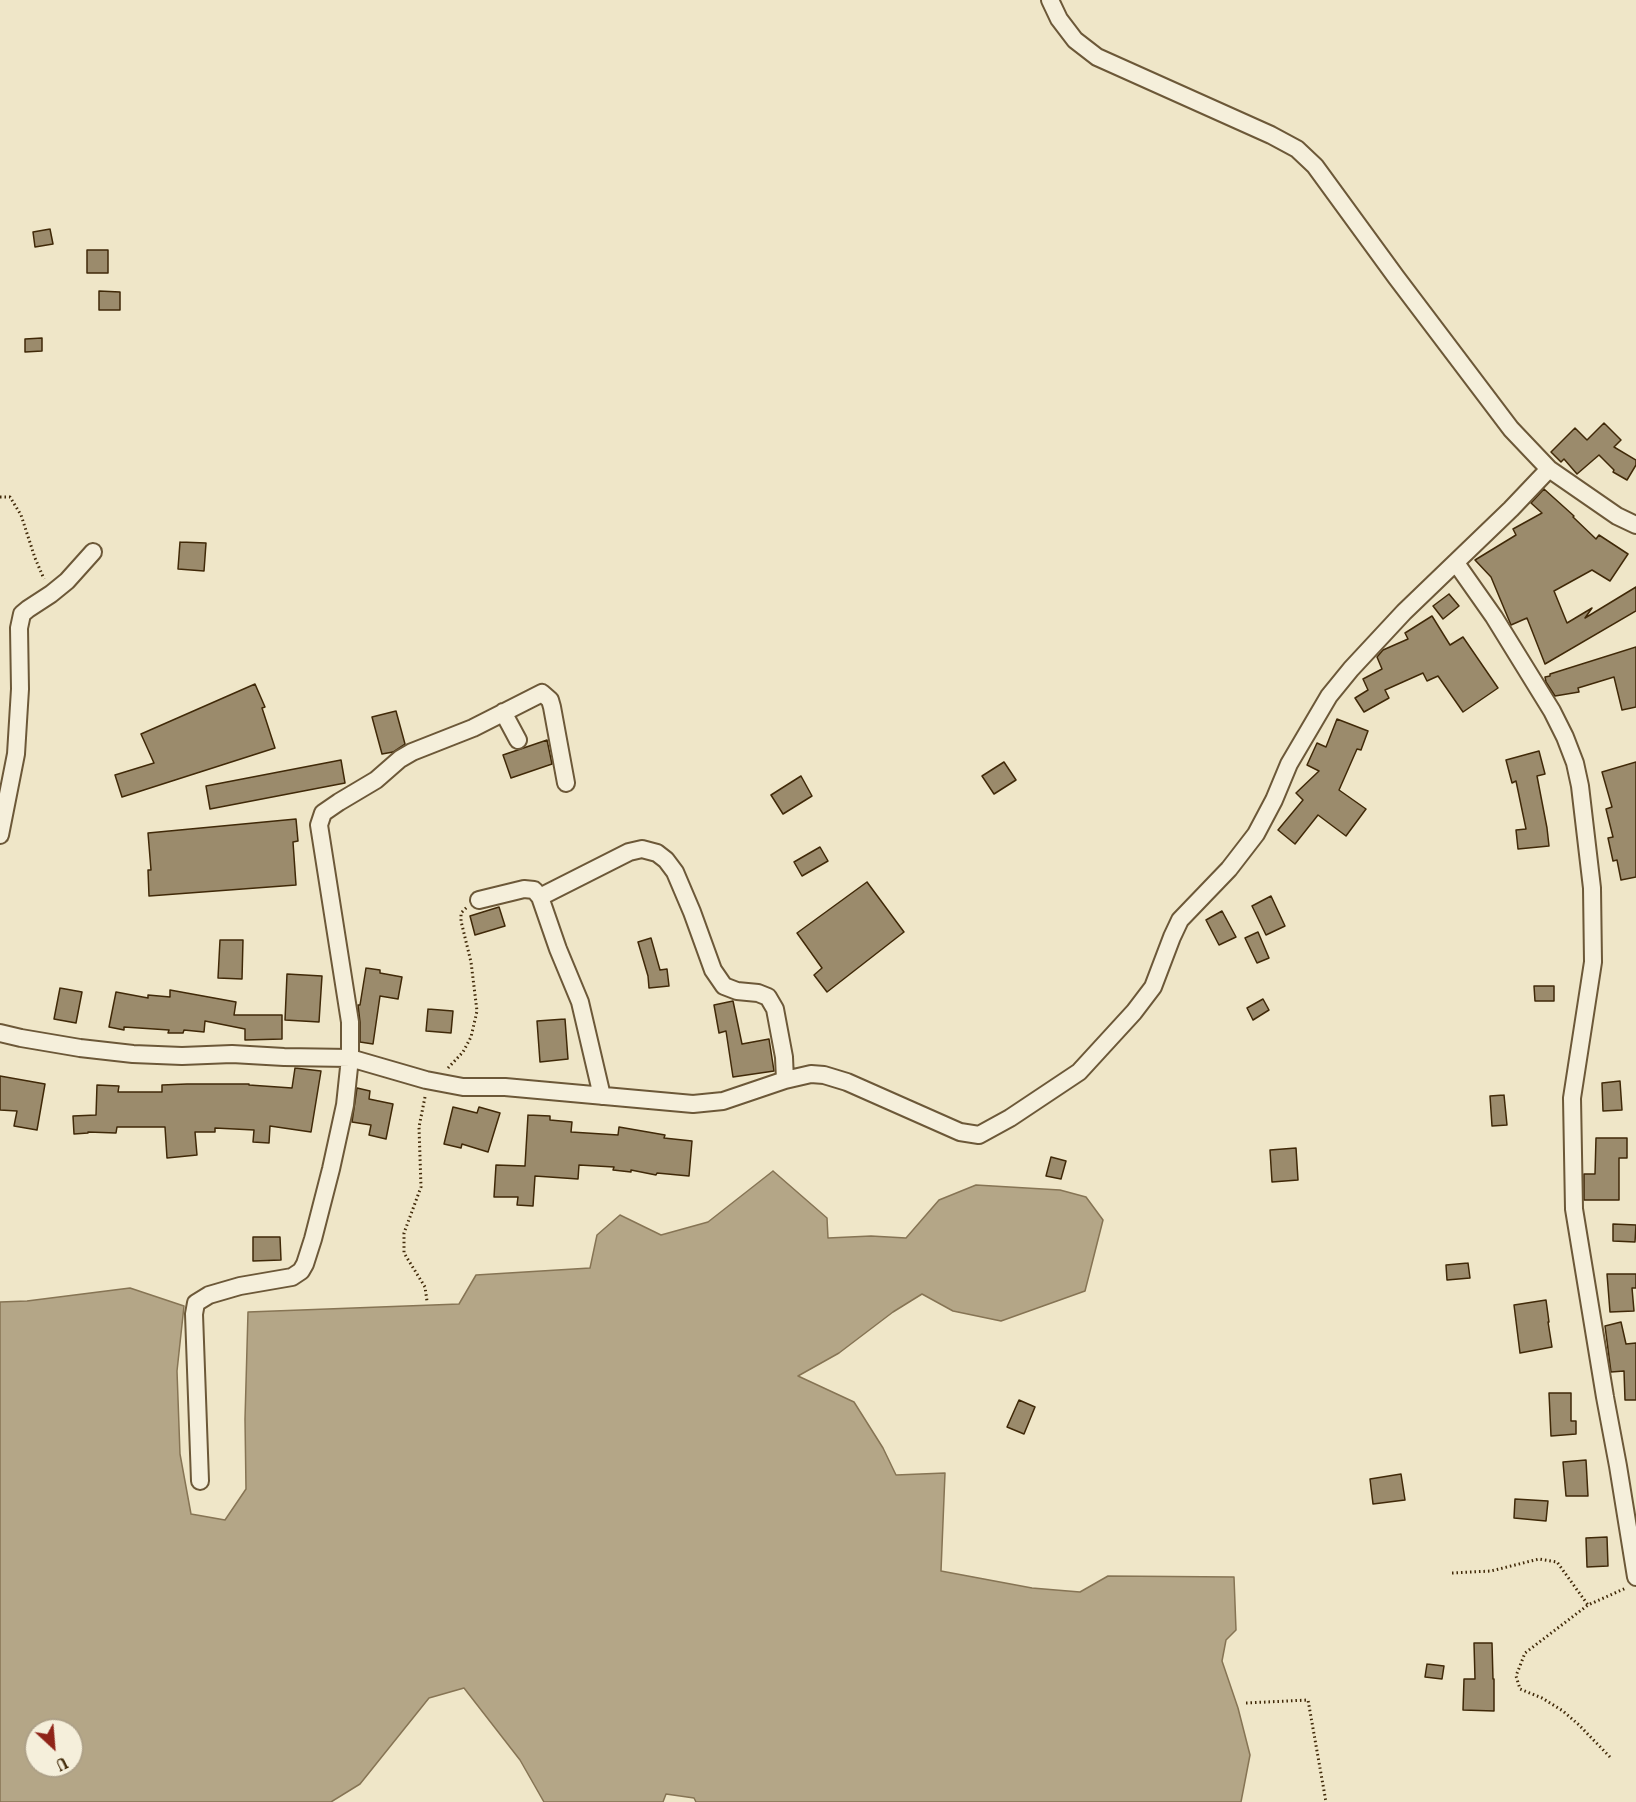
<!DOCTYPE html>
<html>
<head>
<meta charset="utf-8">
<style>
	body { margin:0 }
	#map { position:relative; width:1636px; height:1802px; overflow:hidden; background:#efe6c8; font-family:Vollkorn,serif }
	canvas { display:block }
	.north { position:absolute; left:24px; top:1718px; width:60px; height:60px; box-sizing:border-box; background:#f5efdb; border:2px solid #ada087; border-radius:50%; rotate:154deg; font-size:16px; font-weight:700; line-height:24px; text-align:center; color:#402908 }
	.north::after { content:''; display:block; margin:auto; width:21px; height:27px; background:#8f2418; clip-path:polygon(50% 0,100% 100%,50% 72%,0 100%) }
</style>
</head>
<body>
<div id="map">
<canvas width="1636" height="1802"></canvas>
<div class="north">U</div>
</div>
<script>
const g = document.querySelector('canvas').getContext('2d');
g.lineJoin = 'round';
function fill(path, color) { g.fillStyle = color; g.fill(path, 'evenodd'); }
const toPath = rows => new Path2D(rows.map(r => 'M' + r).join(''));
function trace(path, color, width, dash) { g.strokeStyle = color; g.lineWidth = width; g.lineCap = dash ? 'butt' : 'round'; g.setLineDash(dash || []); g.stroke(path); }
const water = toPath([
	[773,1171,827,1218,828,1238,871,1236,906,1238,939,1200,976,1185,1060,1190,1086,1197,1103,1220,1085,1291,1001,1321,953,1311,922,1294,893,1312,839,1353,798,1376,854,1402,883,1448,896,1475,945,1473,941,1571,1032,1588,1080,1592,1108,1576,1234,1577,1236,1630,1226,1640,1222,1661,1238,1708,1250,1755,1241,1802,696,1802,694,1798,666,1794,663,1802,544,1802,520,1760,464,1688,429,1698,360,1784,331,1802,0,1802,0,1302,27,1301,130,1288,184,1306,177,1371,180,1454,191,1514,225,1520,246,1489,245,1419,248,1312,459,1304,476,1275,590,1268,597,1235,620,1215,661,1235,708,1222,773,1171],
	[36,1730,72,1730,72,1766,36,1766,36,1730]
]);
fill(water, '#b4a687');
trace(water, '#867454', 1.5);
const building = toPath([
	[50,229,53,244,35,247,33,232,50,229],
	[87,250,108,250,108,273,87,273,87,250],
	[99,291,120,292,120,310,99,310,99,291],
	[42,338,42,351,25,352,25,339,42,338],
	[1604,423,1621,440,1614,447,1636,460,1636,465,1627,480,1613,472,1614,470,1599,455,1577,474,1564,459,1561,462,1551,452,1575,428,1587,440,1604,423],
	[1544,489,1574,516,1573,517,1596,539,1599,535,1628,554,1610,581,1592,570,1554,591,1567,623,1592,608,1585,618,1636,587,1636,611,1545,664,1527,618,1511,625,1491,577,1475,560,1516,535,1513,529,1542,513,1531,503,1544,489],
	[180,542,206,543,204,571,178,569,180,542],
	[1449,594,1459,606,1443,619,1433,606,1449,594],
	[1432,616,1450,645,1463,637,1498,688,1463,712,1438,676,1427,681,1423,673,1385,690,1389,698,1364,712,1355,698,1368,690,1363,679,1382,669,1377,657,1383,650,1408,639,1405,633,1432,616],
	[1636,647,1636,707,1622,710,1614,677,1578,688,1579,692,1555,696,1546,682,1545,677,1550,676,1550,674,1636,647],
	[255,684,265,707,262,708,275,748,122,797,115,775,154,763,141,734,255,684],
	[396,711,405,744,393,752,382,754,372,717,396,711],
	[1337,719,1368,731,1361,750,1357,749,1339,790,1366,809,1346,836,1318,815,1295,844,1278,830,1303,800,1296,793,1319,771,1307,765,1317,743,1326,747,1337,719],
	[547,740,552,764,511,778,503,755,547,740],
	[1539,751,1545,774,1537,776,1547,828,1549,846,1518,849,1516,830,1526,829,1516,781,1512,783,1506,760,1539,751],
	[341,760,345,783,210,809,206,786,341,760],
	[1004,762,1016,780,994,794,982,776,1004,762],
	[1636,762,1636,877,1621,880,1617,860,1613,861,1608,838,1613,837,1606,809,1612,807,1602,772,1636,762],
	[801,776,812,796,783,814,771,795,801,776],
	[296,819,298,841,293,842,296,885,149,896,148,870,151,870,148,833,296,819],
	[820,847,828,861,802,876,794,862,820,847],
	[867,882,904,932,827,992,814,975,822,968,797,933,867,882],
	[1271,896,1285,926,1266,935,1252,906,1271,896],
	[499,907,505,926,475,935,470,916,499,907],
	[1222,911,1236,937,1219,945,1206,920,1222,911],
	[1258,932,1269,958,1257,963,1245,938,1258,932],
	[651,938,660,970,667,969,669,986,649,988,648,976,638,942,651,938],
	[220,940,243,940,242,979,218,978,220,940],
	[366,968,380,970,380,973,402,977,398,999,380,996,373,1044,360,1042,360,1022,358,1005,360,1005,366,968],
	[287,974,322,976,319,1022,285,1020,287,974],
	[1534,986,1554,986,1554,1001,1535,1001,1534,986],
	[60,988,82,992,76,1023,54,1019,60,988],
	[170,990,236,1002,234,1015,282,1015,282,1039,245,1040,245,1029,205,1021,204,1032,184,1030,183,1033,168,1033,169,1030,124,1027,124,1030,109,1027,116,992,148,998,148,995,170,997,170,990],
	[1263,999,1269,1010,1253,1020,1247,1008,1263,999],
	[733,1001,742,1044,769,1039,774,1071,733,1077,726,1031,719,1033,714,1005,733,1001],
	[428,1009,453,1011,451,1033,426,1031,428,1009],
	[565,1019,568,1059,540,1062,537,1021,565,1019],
	[295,1068,321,1071,311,1132,270,1126,269,1143,253,1142,254,1130,215,1128,215,1132,195,1132,197,1155,167,1158,165,1127,117,1127,116,1133,88,1132,88,1133,74,1134,73,1116,96,1115,97,1085,119,1086,118,1092,162,1092,162,1085,187,1084,249,1084,249,1085,292,1088,295,1068],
	[0,1076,45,1084,37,1130,14,1126,17,1111,0,1110,0,1076],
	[1620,1081,1622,1110,1603,1111,1602,1083,1620,1081],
	[357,1088,370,1091,369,1099,393,1104,386,1139,369,1135,371,1125,352,1122,357,1088],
	[1504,1095,1507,1125,1492,1126,1490,1096,1504,1095],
	[453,1107,477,1113,479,1107,500,1113,488,1152,462,1144,461,1148,444,1144,453,1107],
	[528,1115,550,1116,550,1120,572,1122,571,1132,618,1135,619,1127,665,1135,664,1138,692,1141,689,1176,657,1173,656,1175,631,1170,631,1172,613,1170,614,1167,579,1165,578,1179,535,1176,533,1206,517,1205,518,1197,494,1197,496,1165,525,1166,528,1115],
	[1596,1138,1627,1138,1627,1158,1619,1158,1619,1200,1584,1200,1584,1174,1595,1174,1596,1138],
	[1296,1148,1298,1180,1272,1182,1270,1150,1296,1148],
	[1051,1157,1066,1161,1061,1179,1046,1176,1051,1157],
	[1613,1224,1636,1225,1635,1242,1613,1241,1613,1224],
	[253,1237,280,1237,281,1260,253,1261,253,1237],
	[1468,1263,1470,1278,1447,1280,1446,1265,1468,1263],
	[1607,1274,1636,1274,1636,1288,1632,1288,1634,1311,1610,1312,1607,1274],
	[1546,1300,1549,1322,1548,1322,1552,1347,1520,1353,1514,1305,1546,1300],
	[1621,1322,1626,1344,1636,1343,1636,1400,1625,1400,1624,1371,1611,1372,1605,1326,1621,1322],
	[1549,1393,1571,1393,1571,1421,1576,1421,1576,1434,1551,1436,1549,1393],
	[1019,1400,1035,1407,1024,1434,1007,1427,1019,1400],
	[1586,1460,1588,1496,1566,1496,1563,1462,1586,1460],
	[1401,1474,1405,1500,1373,1504,1370,1479,1401,1474],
	[1515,1499,1548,1501,1546,1521,1514,1518,1515,1499],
	[1607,1537,1608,1566,1587,1567,1586,1538,1607,1537],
	[1474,1643,1492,1643,1493,1679,1494,1679,1494,1711,1463,1710,1464,1679,1475,1679,1474,1643],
	[1427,1664,1444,1666,1442,1679,1425,1677,1427,1664]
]);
fill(building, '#9b8b6c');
trace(building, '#402908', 1.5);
const street = toPath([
	[1050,0,1059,19,1075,40,1097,57,1271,135,1297,149,1315,166,1396,277,1511,429,1549,469,1617,516,1636,525],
	[1456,563,1494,617,1552,711,1565,737,1575,763,1580,786,1592,888,1593,962,1572,1098,1574,1209,1605,1397,1618,1466,1636,1577],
	[503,712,518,740],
	[0,835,16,754,20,689,19,628,22,614,28,609,51,594,67,581,93,552],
	[540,897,629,852,642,849,657,853,666,860,675,872,692,912,713,970,724,986,737,991,758,993,768,997,775,1009,784,1057,785,1080],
	[479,900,524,889,534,890,540,897,558,949,580,1002,602,1096],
	[0,1033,21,1038,80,1048,133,1054,182,1056,232,1054,284,1057,350,1058,426,1080,463,1087,505,1087,693,1104,723,1101,785,1080,811,1074,824,1075,847,1082,960,1132,979,1135,1010,1118,1079,1072,1134,1012,1153,987,1172,937,1180,920,1229,869,1256,834,1274,800,1289,764,1329,696,1351,669,1404,612,1511,509,1549,469],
	[200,1481,194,1314,196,1303,209,1295,240,1286,292,1277,301,1271,305,1264,313,1239,331,1169,345,1105,350,1058,350,1022,319,825,323,813,339,802,376,780,400,759,412,752,473,728,542,693,550,700,552,707,566,783]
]);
trace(street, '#6c5838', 20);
trace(toPath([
	[0,497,10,497,21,515,35,558,44,579],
	[448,1068,463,1052,471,1037,477,1011,471,962,461,921,461,913,467,907],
	[425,1097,419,1127,421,1187,404,1233,404,1253,425,1287,427,1301],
	[1452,1573,1491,1571,1539,1559,1557,1562,1588,1605],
	[1246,1703,1308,1700,1326,1802],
	[1610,1757,1579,1725,1563,1711,1542,1698,1520,1689,1516,1676,1525,1653,1588,1605,1626,1588]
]), '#402908', 3, [1.5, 3]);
trace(street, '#f5efdb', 16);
</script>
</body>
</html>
